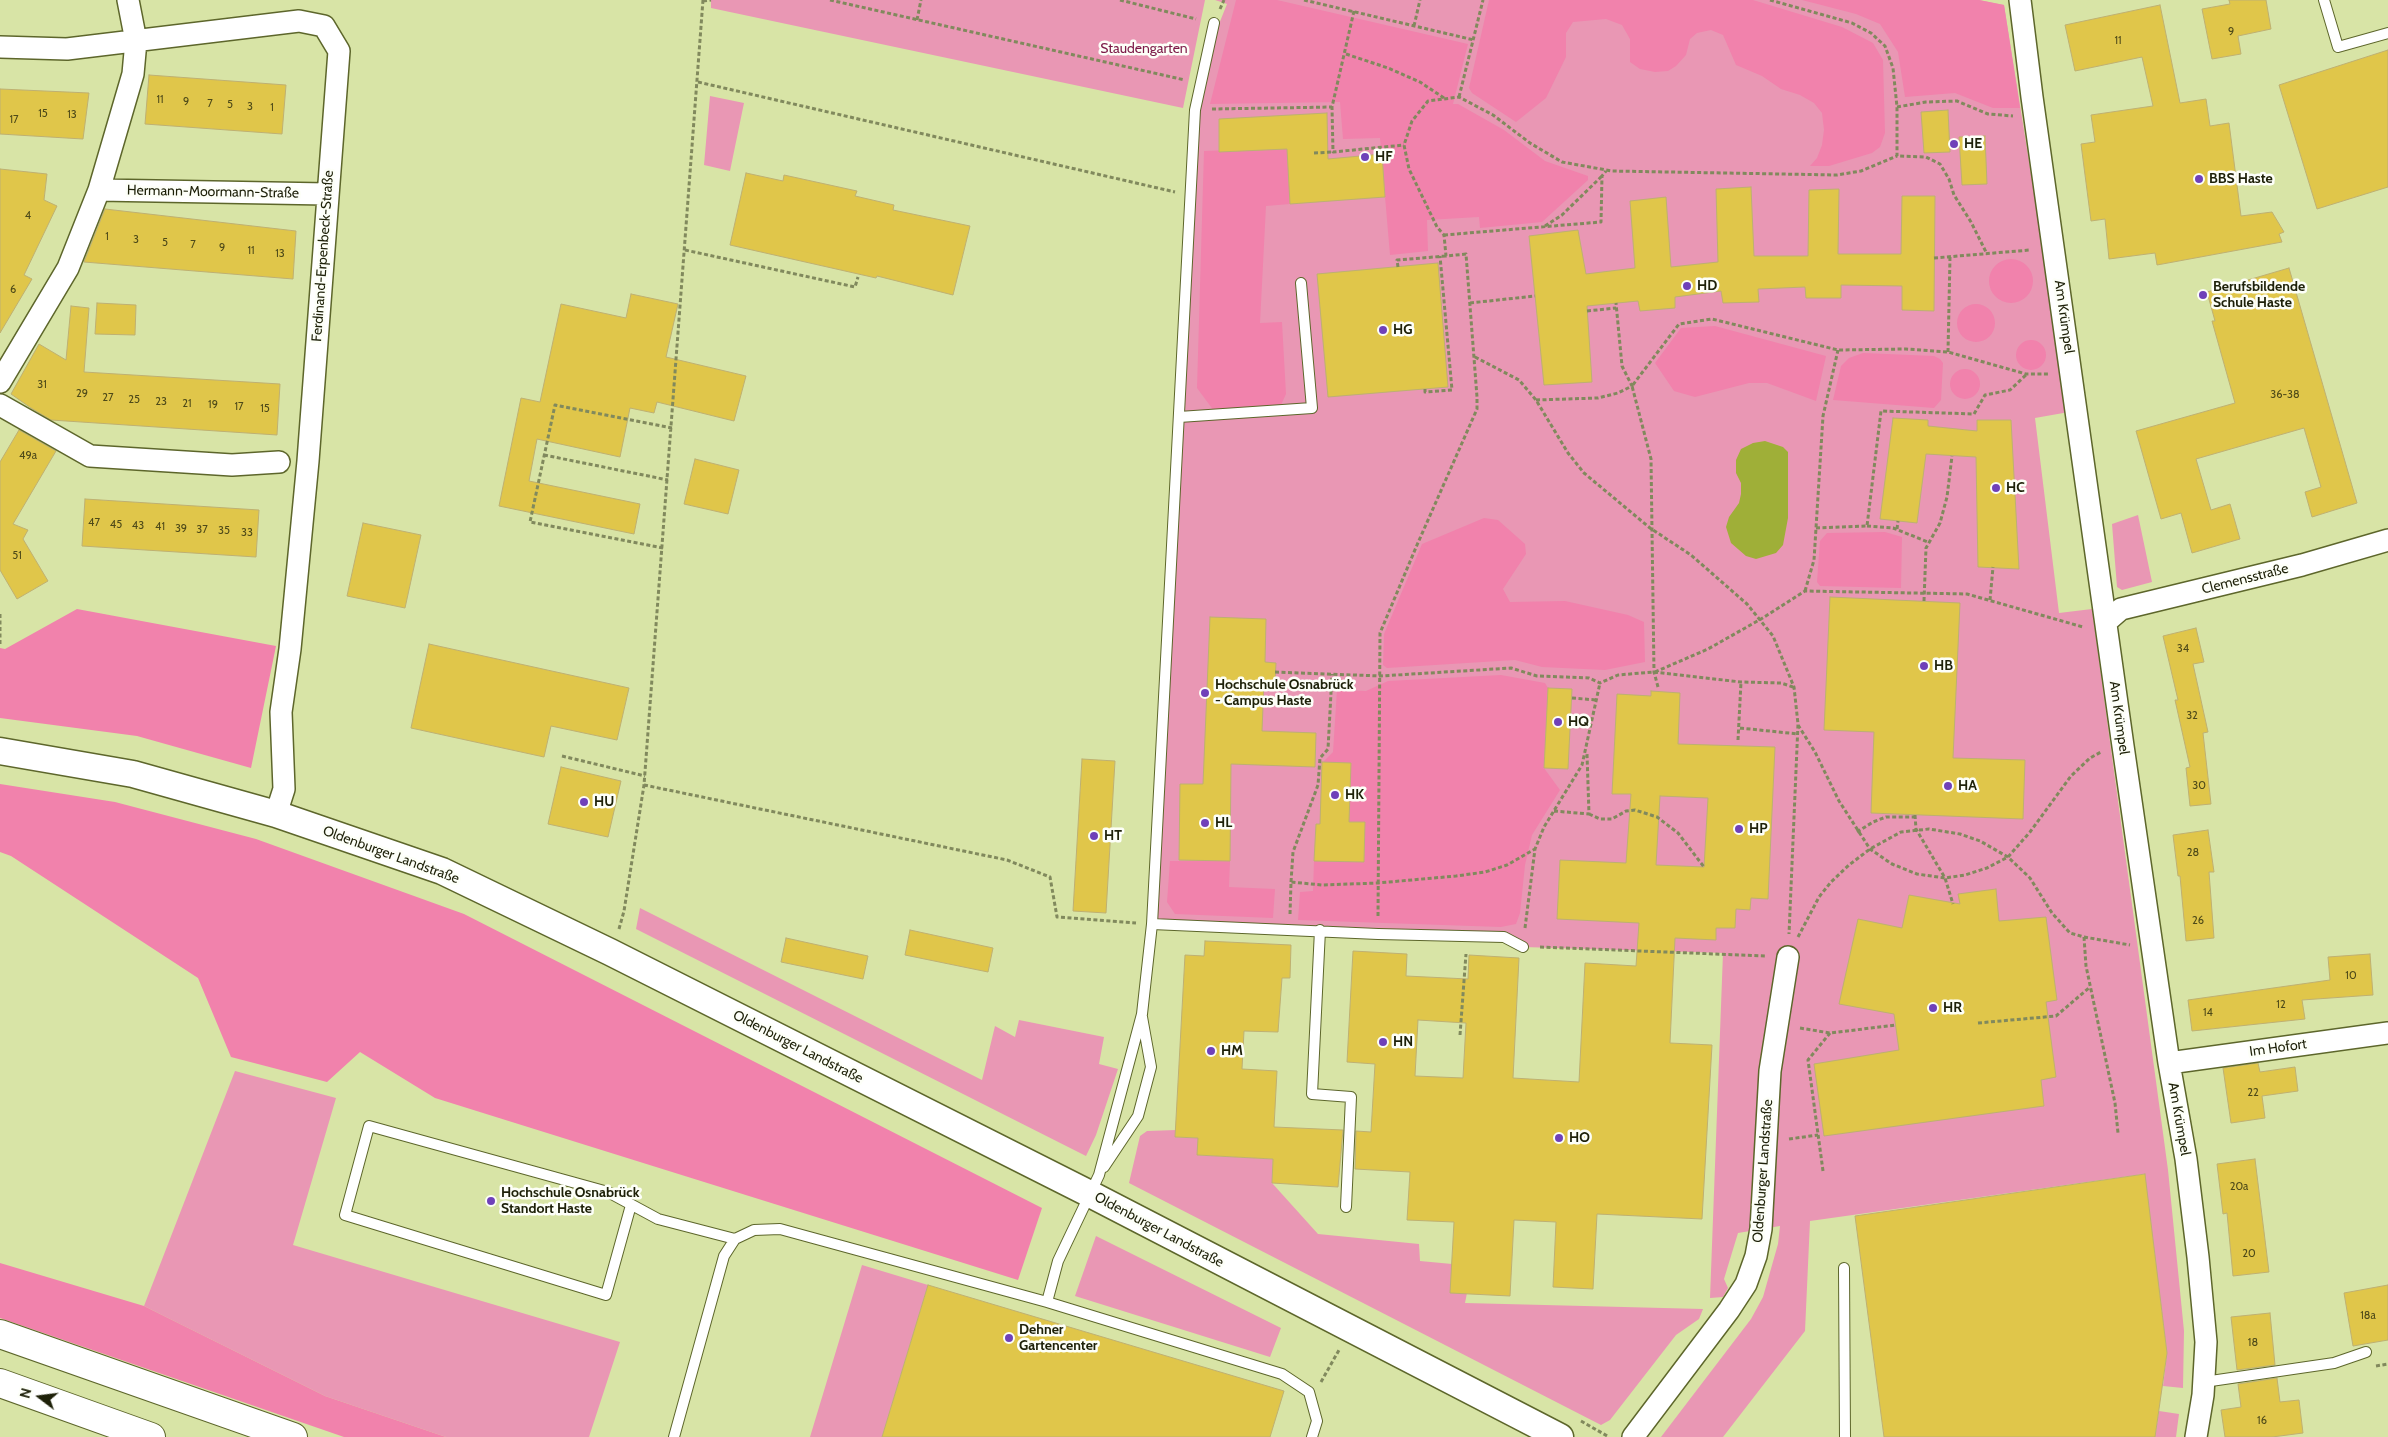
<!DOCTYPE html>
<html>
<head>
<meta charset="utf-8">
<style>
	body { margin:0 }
	#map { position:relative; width:2388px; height:1437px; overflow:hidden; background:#d8e4a6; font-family:Cabin,sans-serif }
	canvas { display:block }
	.north { position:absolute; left:15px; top:1372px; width:50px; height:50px; -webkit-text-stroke:4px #fdfff8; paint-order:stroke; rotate:285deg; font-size:14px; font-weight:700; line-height:20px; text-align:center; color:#1e2109 }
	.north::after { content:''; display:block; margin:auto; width:18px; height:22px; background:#1e2109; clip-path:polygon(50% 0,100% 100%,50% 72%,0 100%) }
</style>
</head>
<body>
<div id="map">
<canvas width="2388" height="1437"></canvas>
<div class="north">N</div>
</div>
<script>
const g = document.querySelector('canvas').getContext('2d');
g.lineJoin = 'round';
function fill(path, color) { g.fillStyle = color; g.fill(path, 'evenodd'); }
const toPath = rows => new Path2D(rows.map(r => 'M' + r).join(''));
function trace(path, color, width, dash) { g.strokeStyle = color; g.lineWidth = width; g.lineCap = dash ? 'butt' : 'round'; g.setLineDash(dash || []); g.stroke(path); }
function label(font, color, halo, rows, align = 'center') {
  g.font = font + ' Cabin,sans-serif'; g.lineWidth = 5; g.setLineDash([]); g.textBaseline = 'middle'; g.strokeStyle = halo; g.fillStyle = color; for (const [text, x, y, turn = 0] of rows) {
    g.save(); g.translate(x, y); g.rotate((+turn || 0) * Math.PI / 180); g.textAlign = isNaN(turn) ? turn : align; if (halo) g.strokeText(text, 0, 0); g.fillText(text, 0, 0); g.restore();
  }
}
fill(toPath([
	[711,0,1205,0,1183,108,711,8],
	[1215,0,1979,0,2004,5,2069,412,2035,418,2059,613,2092,609,2168,1170,2184,1331,2183,1388,2163,1386,2167,1353,2144,1174,1810,1221,1805,1331,1723,1437,1661,1437,1751,1319,1763,1297,1778,1244,1780,1226,1738,1233,1724,1279,1728,1288,1723,1297,1710,1298,1723,953,1523,947,1504,937,1156,923,1199,117,1219,24,1227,4],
	[710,96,744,103,730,171,704,165],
	[2138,515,2152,582,2122,590,2117,587,2112,524],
	[640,908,982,1080,995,1026,1015,1037,1019,1020,1104,1037,1099,1064,1118,1069,1096,1135,1086,1156,636,929],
	[235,1071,336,1098,293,1245,620,1342,589,1437,446,1437,325,1396,144,1306],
	[1176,1130,1175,1137,1198,1138,1198,1155,1273,1159,1272,1183,1318,1234,1419,1244,1420,1261,1452,1264,1467,1293,1465,1303,1703,1309,1699,1319,1676,1335,1610,1420,1601,1425,1129,1183,1140,1136,1147,1131],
	[1096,1236,1281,1328,1270,1357,1075,1296],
	[862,1265,928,1285,882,1437,810,1437],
	[2159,1411,2179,1414,2176,1437,2155,1437]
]), '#e997b4');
fill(toPath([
	[1236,0,1277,0,1468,44,1453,104,1458,104,1504,130,1545,161,1588,176,1588,180,1542,222,1480,228,1479,217,1427,220,1428,251,1390,255,1380,138,1343,139,1340,102,1210,104],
	[1489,0,1753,0,1842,27,1873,43,1883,60,1885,133,1880,147,1872,153,1829,166,1810,166,1817,158,1822,145,1824,130,1822,113,1814,103,1800,95,1781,89,1762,76,1736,65,1723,35,1711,30,1697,33,1690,39,1686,55,1676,66,1668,71,1655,72,1640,69,1630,62,1630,39,1622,25,1606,19,1573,22,1566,33,1566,57,1546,98,1516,122,1472,93,1469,88],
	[1802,0,1979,0,2004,5,2020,108,1993,108,1955,93,1905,97,1898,52,1880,24,1856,14],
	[1291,148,1288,165,1290,204,1266,206,1260,323,1282,322,1286,394,1281,405,1214,411,1197,388,1204,151],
	'1989 281a22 22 0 1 1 44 0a22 22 0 1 1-44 0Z',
	'1957 323a19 19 0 1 1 38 0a19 19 0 1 1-38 0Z',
	[1715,326,1826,356,1816,401,1767,383,1749,383,1695,397,1674,391,1655,363,1681,328],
	'2016 355a15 15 0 1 1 30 0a15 15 0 1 1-30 0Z',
	[1863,353,1934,356,1940,359,1943,363,1941,400,1934,408,1833,400,1841,366,1849,358],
	'1950 384a15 15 0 1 1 30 0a15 15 0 1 1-30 0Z',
	[1484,518,1498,520,1525,544,1526,554,1503,589,1510,602,1565,601,1628,615,1644,622,1645,662,1605,670,1542,667,1515,660,1387,668,1383,665,1384,634,1422,544],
	[1885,532,1902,537,1901,588,1820,586,1817,582,1820,541,1827,533],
	[77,609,276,646,251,768,137,736,0,718,0,648,5,649],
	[1501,675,1545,683,1548,688,1544,768,1560,790,1532,835,1525,865,1520,913,1516,924,1501,927,1298,920,1300,892,1313,891,1314,861,1364,862,1365,823,1349,822,1323,762,1333,752,1337,690,1366,691,1388,681],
	[0,784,115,802,256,839,464,914,1042,1208,1018,1280,435,1098,360,1052,327,1082,231,1057,198,978,11,856,0,852],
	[1170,861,1230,861,1229,887,1275,889,1273,918,1175,914,1167,902],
	[0,1263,144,1306,325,1396,446,1437,344,1437,0,1318]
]), '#f182ac');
fill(toPath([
	[1765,441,1783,447,1788,452,1788,518,1783,545,1776,553,1756,559,1746,556,1731,543,1726,527,1729,517,1739,503,1741,494,1741,483,1736,473,1736,460,1741,449,1753,443]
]), '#9faf38');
const building = toPath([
	[2229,0,2266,0,2271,29,2238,36,2241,54,2212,59,2202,9,2230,4,2229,0],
	[2160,5,2180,103,2206,99,2210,126,2229,123,2241,216,2272,212,2284,232,2279,234,2282,242,2157,265,2155,253,2109,259,2105,219,2091,221,2081,144,2095,142,2091,115,2153,106,2142,57,2075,71,2065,25,2160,5],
	[2388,50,2388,187,2317,209,2279,85,2388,50],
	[149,75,286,85,282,134,145,124,149,75],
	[0,89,89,93,83,139,0,134,0,89],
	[1948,110,1950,152,1924,153,1921,112,1948,110],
	[1327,113,1328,159,1382,154,1385,197,1290,204,1287,149,1219,152,1219,119,1327,113],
	[1985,136,1987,184,1962,185,1959,137,1985,136],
	[0,169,47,174,44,200,57,206,24,275,32,279,0,333,0,169],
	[746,173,783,181,784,175,857,191,855,196,894,205,893,210,970,226,953,295,877,276,876,278,730,245,746,173],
	[1751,187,1754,256,1808,256,1809,190,1839,189,1838,254,1901,254,1902,196,1935,196,1934,311,1902,310,1902,286,1841,285,1841,298,1806,298,1805,287,1758,289,1759,302,1723,303,1721,291,1675,297,1675,308,1640,311,1638,301,1587,306,1592,382,1544,385,1529,236,1578,230,1586,274,1635,268,1630,201,1666,197,1671,267,1718,262,1716,189,1751,187],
	[105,209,296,231,293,279,84,262,105,209],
	[1438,263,1448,387,1328,397,1317,274,1438,263],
	[2289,268,2357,503,2312,517,2305,492,2321,487,2304,428,2196,459,2211,510,2230,504,2240,539,2192,553,2181,513,2161,519,2136,431,2235,403,2212,321,2215,321,2207,292,2289,268],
	[631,294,678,304,666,357,746,376,734,421,657,402,654,413,630,408,620,457,537,439,529,481,640,504,634,534,499,506,521,398,540,402,561,304,626,318,631,294],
	[97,303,136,305,135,335,95,334,97,303],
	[71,306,89,308,84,372,280,384,277,435,51,420,31,408,11,394,39,344,66,360,71,306],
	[1893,418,1928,420,1928,426,1977,431,1977,420,2011,420,2019,569,1978,567,1976,457,1926,454,1917,523,1880,519,1893,418],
	[19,430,56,451,13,524,28,530,23,539,48,581,17,599,0,570,0,462,19,430],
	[695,459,739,470,728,514,684,504,695,459],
	[85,499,259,510,256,557,82,546,85,499],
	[363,523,421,535,405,608,347,596,363,523],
	[1830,597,1960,603,1953,758,2025,760,2023,819,1871,813,1874,732,1824,730,1830,597],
	[1210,617,1266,619,1265,662,1276,663,1275,682,1264,681,1262,731,1316,733,1315,767,1231,764,1230,861,1179,860,1180,784,1203,784,1210,617],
	[2196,628,2204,662,2193,664,2208,732,2203,733,2211,804,2190,806,2186,768,2190,767,2175,700,2178,700,2163,636,2196,628],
	[429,644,629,688,617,740,551,726,544,757,411,728,429,644],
	[1548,688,1572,689,1568,769,1544,768,1548,688],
	[1651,691,1680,693,1678,744,1775,747,1768,899,1751,898,1750,910,1736,909,1735,928,1716,928,1716,940,1675,938,1670,1043,1712,1045,1702,1219,1597,1214,1593,1289,1553,1287,1556,1222,1514,1220,1510,1296,1450,1293,1454,1222,1407,1220,1410,1172,1355,1169,1356,1131,1371,1132,1375,1064,1347,1062,1353,951,1407,954,1406,976,1468,979,1469,955,1519,958,1513,1078,1579,1082,1585,963,1636,966,1639,923,1557,919,1560,860,1626,863,1631,794,1612,794,1617,694,1651,696,1651,691],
	[1660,796,1708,798,1704,867,1656,865,1660,796],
	[1418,1020,1466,1023,1463,1078,1415,1076,1418,1020],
	[1082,759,1115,761,1106,913,1073,911,1082,759],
	[1322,762,1351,763,1349,822,1365,822,1364,862,1314,861,1316,824,1320,824,1322,762],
	[561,767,621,781,608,837,548,824,561,767],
	[2208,830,2214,872,2209,872,2214,938,2186,941,2180,876,2178,876,2173,835,2208,830],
	[1996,889,1999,921,2046,917,2057,1000,2046,1002,2056,1077,2041,1080,2044,1106,1824,1136,1814,1064,1899,1050,1894,1014,1839,1004,1858,919,1902,928,1909,895,1960,904,1958,894,1996,889],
	[910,930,993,948,988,972,905,955,910,930],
	[786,938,868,956,863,979,781,962,786,938],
	[1205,941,1291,945,1290,978,1282,978,1278,1032,1244,1031,1242,1069,1277,1071,1274,1127,1343,1130,1338,1187,1272,1183,1273,1159,1197,1155,1198,1138,1175,1137,1185,955,1204,956,1205,941],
	[2370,954,2373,995,2302,1000,2305,1019,2192,1031,2188,1000,2330,980,2328,957,2370,954],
	[2258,1063,2260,1072,2295,1067,2298,1091,2262,1096,2265,1118,2231,1123,2223,1068,2258,1063],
	[2255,1159,2269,1272,2233,1276,2227,1213,2223,1214,2217,1164,2255,1159],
	[2145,1174,2167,1353,2155,1437,1884,1437,1855,1216,2145,1174],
	[928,1285,1284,1391,1270,1437,882,1437,928,1285],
	[2388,1285,2388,1340,2353,1346,2344,1293,2388,1285],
	[2270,1313,2275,1365,2237,1370,2231,1317,2270,1313],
	[2277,1378,2280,1402,2299,1400,2303,1433,2272,1437,2225,1437,2221,1410,2241,1407,2238,1384,2277,1378]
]);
fill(building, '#e0c64a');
trace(building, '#beb072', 1);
const service = toPath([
	[2324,0,2338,47,2388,33],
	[1179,417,1312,408,1301,283],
	[1152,924,1378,934,1504,937,1523,947],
	[1320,930,1312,1094,1351,1097,1346,1207],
	[1104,1167,1138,1116,1151,1067,1142,1017],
	[631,1205,606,1295,345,1215,369,1126,608,1192,658,1219,735,1239,754,1230,780,1229,1047,1302,1282,1374,1309,1392,1317,1421,1312,1437],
	[1844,1268,1845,1437],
	[1047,1302,1058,1261,1099,1175,1142,1014,1152,924,1195,110,1214,23],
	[2204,1382,2334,1363,2366,1352],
	[674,1437,724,1256,735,1239]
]);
const minor = toPath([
	[2020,0,2032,97,2123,746,2169,1063,2186,1159,2198,1257,2206,1342,2203,1395,2196,1437],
	[0,47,67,49,299,21,324,26,339,51,308,461,290,649,281,712,284,789,276,814],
	[99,190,327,194],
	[0,382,68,268,99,190,133,74,136,41,128,0],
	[0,405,90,456,232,465,279,462],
	[2106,622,2121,609,2302,565,2388,540],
	[2169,1063,2388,1033],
	[1633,1437,1729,1310,1746,1284,1756,1256,1761,1229,1770,1071,1788,957]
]);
const tertiary = toPath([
	[0,751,133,774,276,814,442,871,610,952,1090,1194,1560,1437]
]);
const trunk = toPath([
	[0,1334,293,1437],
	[0,1383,151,1437]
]);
trace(service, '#5d662b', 12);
trace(minor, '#5d662b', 24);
trace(tertiary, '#5d662b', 29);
trace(trunk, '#5d662b', 30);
trace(toPath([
	[830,0,1185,80],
	[1120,0,1196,19],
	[1304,0,1474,40],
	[1770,0,1852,23,1871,33,1885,46,1893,68,1897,107,1897,156,1926,157,1940,164,1949,179,1954,195,1971,222,1987,254],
	[703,1,711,0],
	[1220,9,1224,0],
	[1354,11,1332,107,1333,152,1404,145],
	[917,20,921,0],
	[1414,26,1420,0],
	[1346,54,1388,68,1420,82,1444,98],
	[698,82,1175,192],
	[1459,97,1483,0],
	[1897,107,1926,102,1957,101,1988,114,2013,116],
	[1212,109,1332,107],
	[1314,153,1333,152],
	[1545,226,1562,215,1602,176],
	[1444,235,1601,222,1602,176,1606,171],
	[685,250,855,287,858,277],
	[1934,258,2030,250],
	[1398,267,1397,260,1446,256],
	[1470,303,1535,296],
	[1587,311,1616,308],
	[1948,352,1950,257],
	[1475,357,1519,380,1536,400,1568,453,1584,473,1650,528,1691,555,1747,604,1773,636,1794,687,1798,724,1789,934],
	[1425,389,1425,392,1452,390,1440,256],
	[1536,400,1598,398,1618,393,1632,386,1622,366,1616,303],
	[544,455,668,480],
	[1867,526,1893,528,1928,542],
	[1816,528,1867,526,1881,411,1974,414,1985,395,2010,390,2026,375],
	[1897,529,1898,521],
	[663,548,530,522,555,405,672,428],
	[1805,591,1814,560,1823,416,1838,350],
	[1990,600,1993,567],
	[1924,601,1926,548,1940,523,1947,497,1952,456],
	[0,614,0,644],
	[1275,672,1380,676,1511,668,1537,676,1589,678,1600,683,1618,675,1654,672,1741,682,1781,683,1793,687],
	[1655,672,1708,649,1761,619,1805,591,1967,594,2083,627],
	[1658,687,1654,672,1651,459,1632,386,1679,324,1712,319,1838,350,1906,349,1948,352,2026,374,2049,374],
	[1572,698,1596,700],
	[1798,725,1815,752,1839,801,1870,849,1892,864,1917,874,1945,878,1965,875,1987,868,2008,857,2030,832,2071,776,2090,758,2101,752],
	[1740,728,1798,734],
	[1738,740,1741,682],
	[562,756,645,776],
	[644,785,1007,860,1050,877,1057,917,1136,923],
	[1554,811,1589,814,1587,754],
	[1589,814,1600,819,1612,819,1626,811,1635,810,1657,817,1678,833,1704,867],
	[1915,815,1916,829,1945,878,1953,904],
	[1857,832,1873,822,1886,817,1916,817],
	[1291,882,1293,852,1318,785,1320,758,1328,749,1332,674],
	[1290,914,1291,882,1322,885,1378,883,1456,876,1485,872,1507,865,1535,849],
	[1378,916,1380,633,1417,545,1477,409,1477,397,1466,254,1446,256,1444,235,1437,227,1409,169,1404,145,1412,121,1428,101,1459,97,1493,115,1530,143,1562,162,1612,171,1837,175,1861,171,1897,156],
	[1525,928,1535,849,1544,827,1582,765,1600,683],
	[619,929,624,911,644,785,703,0],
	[1798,937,1819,897,1831,882,1849,865,1870,849,1901,832,1929,829,1960,834,1980,841,2008,857,2030,878,2052,913,2070,933,2084,937,2086,966,2115,1103,2118,1133],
	[2084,937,2130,945],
	[1540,947,1766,956],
	[1978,1023,2056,1016,2090,987],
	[1800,1028,1830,1033,1896,1025],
	[1460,1035,1466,954],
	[1789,1139,1818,1135],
	[1823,1171,1808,1060,1830,1033],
	[2376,1366,2388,1364],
	[1321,1382,1339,1350],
	[1581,1421,1609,1437]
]), '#81895d', 3, [4, 2.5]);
trace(service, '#fff', 10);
trace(minor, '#fff', 21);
trace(tertiary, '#fff', 26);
trace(trunk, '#fff', 28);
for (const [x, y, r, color] of [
	[1954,144,5,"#6f41b9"],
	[1365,157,5,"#6f41b9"],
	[2199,179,5,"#6f41b9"],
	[1687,286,5,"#6f41b9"],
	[2203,295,5,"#6f41b9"],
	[1383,330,5,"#6f41b9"],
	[1996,488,5,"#6f41b9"],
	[1924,666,5,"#6f41b9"],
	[1205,693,5,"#6f41b9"],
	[1558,722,5,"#6f41b9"],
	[1948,786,5,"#6f41b9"],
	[1335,795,5,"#6f41b9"],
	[584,802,5,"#6f41b9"],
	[1205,823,5,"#6f41b9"],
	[1739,829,5,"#6f41b9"],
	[1094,836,5,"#6f41b9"],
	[1933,1008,5,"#6f41b9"],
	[1383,1042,5,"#6f41b9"],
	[1211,1051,5,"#6f41b9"],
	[1559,1138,5,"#6f41b9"],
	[491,1201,5,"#6f41b9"],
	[1009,1338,5,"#6f41b9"]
]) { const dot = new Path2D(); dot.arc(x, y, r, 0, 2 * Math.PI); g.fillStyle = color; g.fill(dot); trace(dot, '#fdfff8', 2); }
label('11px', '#4e4a19', null, [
	["9",2231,32],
	["11",2118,41],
	["11",160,100],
	["9",186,102],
	["7",210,104],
	["5",230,105],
	["3",250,107],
	["1",272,108],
	["15",43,114],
	["13",72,115],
	["17",14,120],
	["4",28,216],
	["1",107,237],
	["3",136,240],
	["5",165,243],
	["7",193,245],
	["9",222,248],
	["11",251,251],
	["13",280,254],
	["6",13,290],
	["31",42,385],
	["29",82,394],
	["36-38",2285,395],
	["27",108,398],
	["25",134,400],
	["23",161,402],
	["21",187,404],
	["19",213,405],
	["17",239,407],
	["15",265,409],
	["49a",28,456],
	["47",94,523],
	["45",116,525],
	["43",138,526],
	["41",160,527],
	["39",181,529],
	["37",202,530],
	["35",224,531],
	["33",247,533],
	["51",17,556],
	["34",2183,649],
	["32",2192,716],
	["30",2199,786],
	["28",2193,853],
	["26",2198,921],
	["10",2351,976],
	["12",2281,1005],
	["14",2208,1013],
	["22",2253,1093],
	["20a",2239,1187],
	["20",2249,1254],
	["18a",2368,1316],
	["18",2253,1343],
	["16",2262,1421]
]);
label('14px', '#7c1a48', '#fdfff8', [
	["Staudengarten",1144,49]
]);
label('bold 14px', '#1e2109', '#fdfff8', [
	["HE",1964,144],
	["HF",1375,157],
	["BBS Haste",2209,179],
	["HD",1697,286],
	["Berufsbildende",2213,287],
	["Schule Haste",2213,303],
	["HG",1393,330],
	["HC",2006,488],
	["HB",1934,666],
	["Hochschule Osnabrück",1215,685],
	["- Campus Haste",1215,701],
	["HQ",1568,722],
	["HA",1958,786],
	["HK",1345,795],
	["HU",594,802],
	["HL",1215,823],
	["HP",1749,829],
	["HT",1104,836],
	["HR",1943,1008],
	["HN",1393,1042],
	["HM",1221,1051],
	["HO",1569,1138],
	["Hochschule Osnabrück",501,1193],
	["Standort Haste",501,1209],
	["Dehner",1019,1330],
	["Gartencenter",1019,1346]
], 'left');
label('14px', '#1e2109', '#fdfff8', [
	["Hermann-Moormann-Straße",213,192,1],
	["Ferdinand-Erpenbeck-Straße",323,256,-86],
	["Am Krümpel",2064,317,82],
	["Clemensstraße",2245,579,-14],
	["Am Krümpel",2119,718,82],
	["Oldenburger Landstraße",391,855,20],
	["Oldenburger Landstraße",798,1047,27],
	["Im Hofort",2278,1048,-8],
	["Am Krümpel",2179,1119,80],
	["Oldenburger Landstraße",1763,1171,-86],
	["Oldenburger Landstraße",1159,1230,28]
]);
</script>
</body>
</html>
